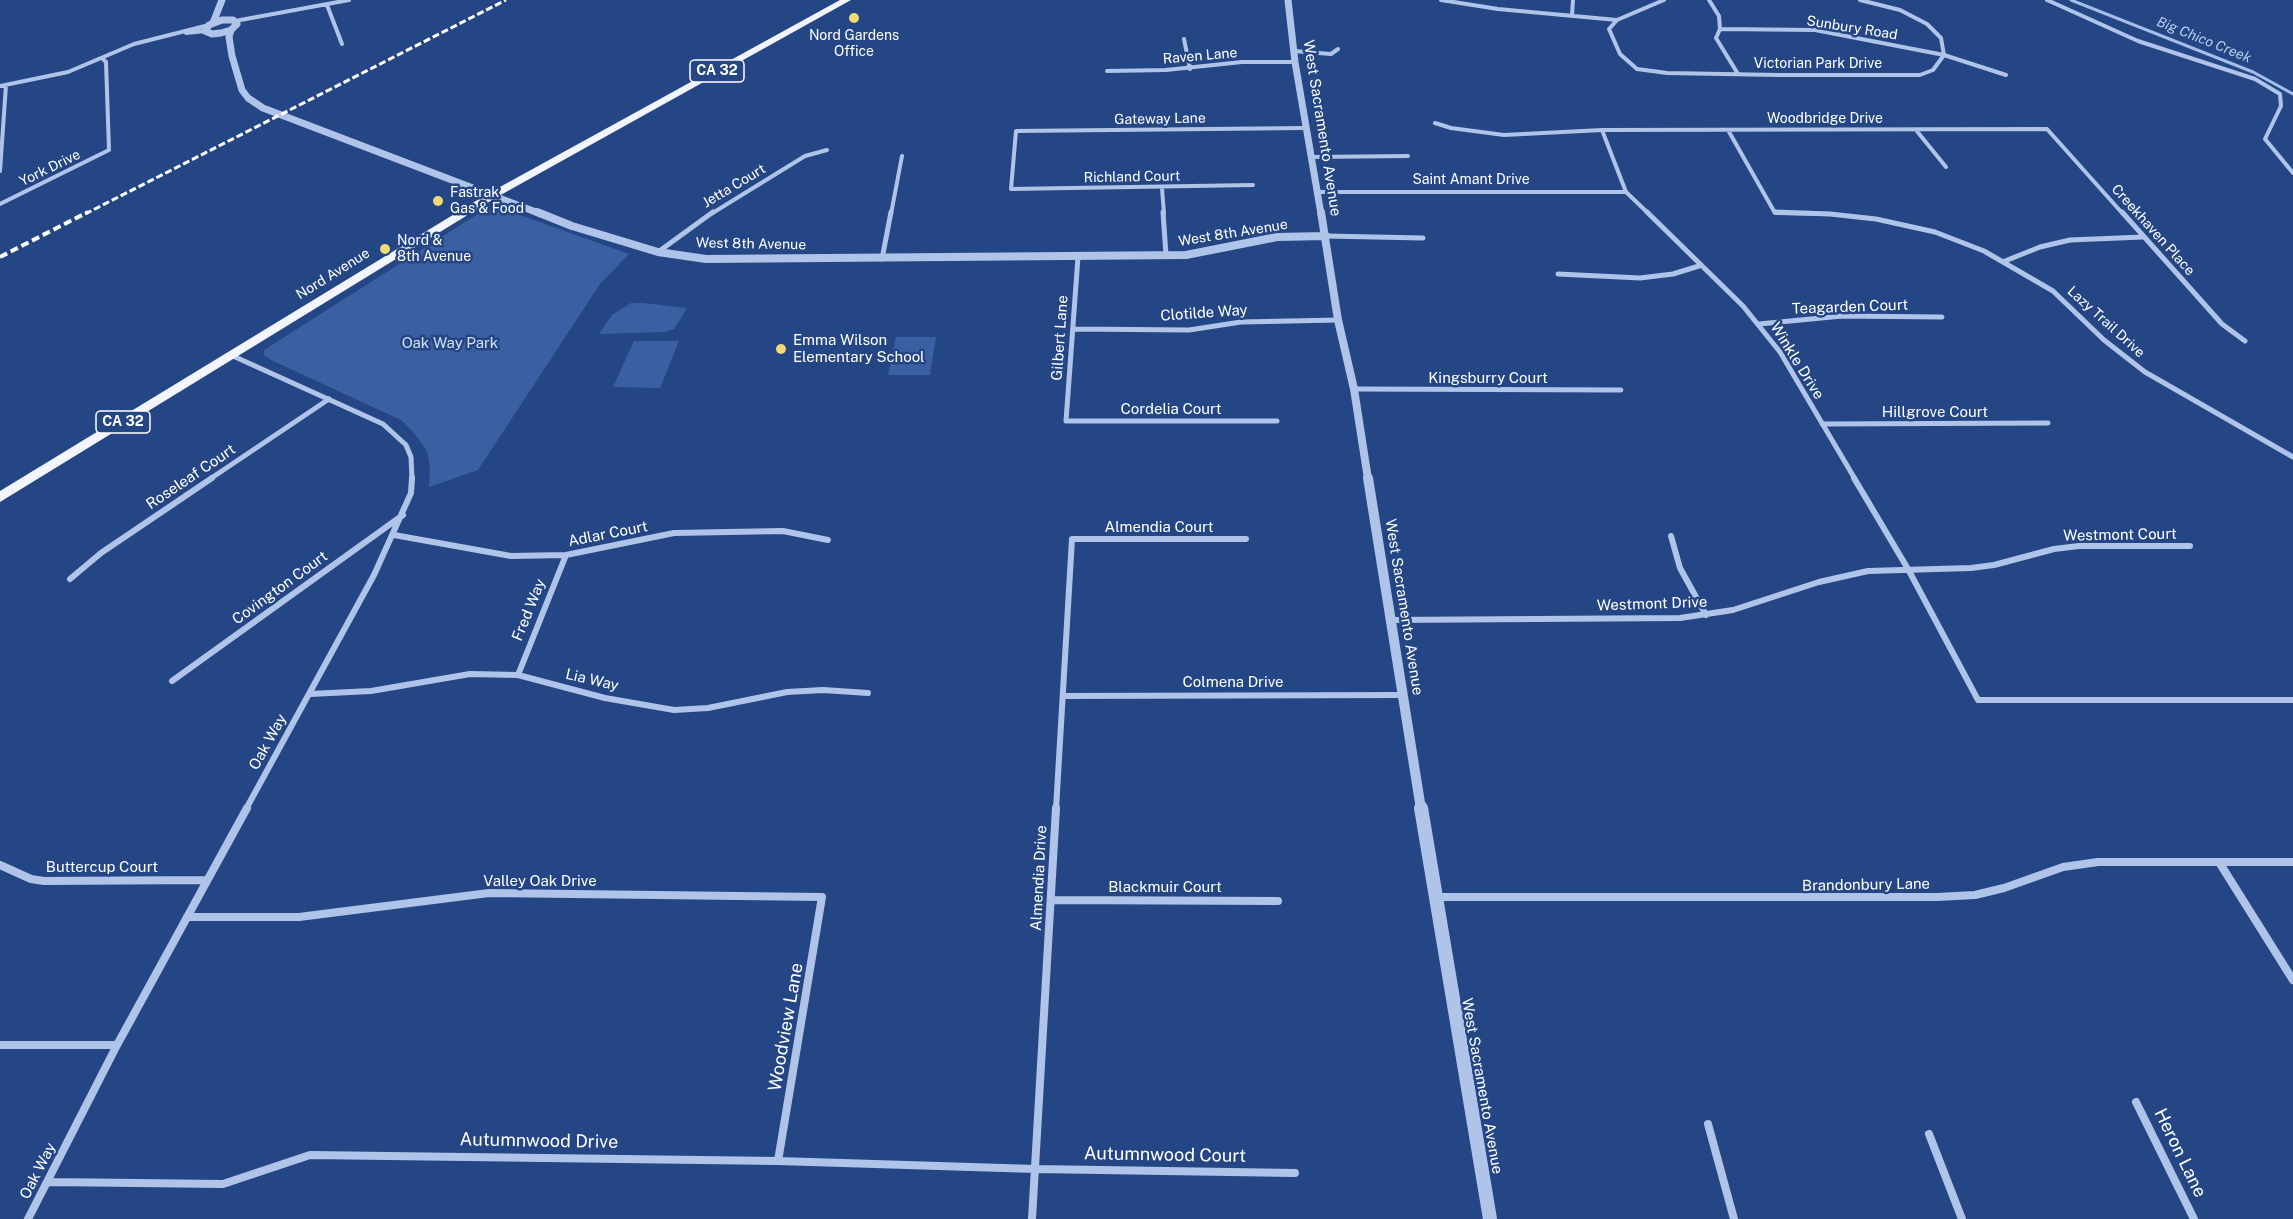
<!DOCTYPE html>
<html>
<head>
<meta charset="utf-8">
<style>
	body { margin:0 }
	canvas { display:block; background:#254685 }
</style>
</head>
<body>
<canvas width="2293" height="1219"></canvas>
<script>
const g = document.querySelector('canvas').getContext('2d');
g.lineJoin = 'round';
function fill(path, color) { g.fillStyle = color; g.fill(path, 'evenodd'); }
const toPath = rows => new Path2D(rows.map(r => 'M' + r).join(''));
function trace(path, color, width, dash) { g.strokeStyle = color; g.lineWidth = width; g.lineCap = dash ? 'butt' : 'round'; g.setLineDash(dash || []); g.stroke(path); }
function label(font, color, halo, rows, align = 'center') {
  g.font = font + ' "Public Sans",sans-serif'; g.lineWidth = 5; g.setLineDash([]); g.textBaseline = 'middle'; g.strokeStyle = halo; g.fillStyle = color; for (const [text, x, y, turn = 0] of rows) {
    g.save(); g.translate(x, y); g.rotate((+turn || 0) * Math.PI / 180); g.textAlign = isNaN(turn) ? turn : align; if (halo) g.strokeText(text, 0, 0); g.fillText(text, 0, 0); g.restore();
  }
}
fill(toPath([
	[495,209,506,210,629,254,600,284,478,470,429,487,430,467,427,451,415,434,401,420,271,360,264,355,264,350,484,210],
	[631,303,642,303,687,308,674,329,665,332,599,334,612,315],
	[896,337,936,337,930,375,888,375],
	[634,341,679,341,660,388,613,387]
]), '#3a5fa2');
trace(toPath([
	[2071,0,2253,72,2293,94]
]), '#a4bde9', 3);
trace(toPath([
	[1441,0,1498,9,1617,20],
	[1664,0,1617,20,1609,29,1620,54,1637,69,1667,73,1778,75,1920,75,1933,70,1944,55,1941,38,1927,24,1900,10,1860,0],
	[1709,0,1719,16,1720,29,1716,38,1738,74],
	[2047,0,2138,41,2255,79,2280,94,2281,106,2265,139,2293,173],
	[327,5,342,44],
	[1572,15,1573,0],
	[235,21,349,0],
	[1720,29,1815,30,1944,55,2006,75],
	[186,33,205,31],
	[1184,39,1190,69],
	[1294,51,1331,54,1338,49],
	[1107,71,1166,70,1242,62,1295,62],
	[0,86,68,72,134,44,209,25],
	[1435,123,1451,128,1504,135,1602,130,2047,129,2123,214],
	[1602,130,1626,192,1649,214],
	[1728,130,1775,213,1830,214],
	[1916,130,1946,167],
	[1311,157,1408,156],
	[0,171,6,85],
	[1253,185,1011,189,1016,131,1305,128],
	[1162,188,1164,214],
	[1316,192,1626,192],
	[0,204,109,150,106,62,103,59],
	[711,214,805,156,827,150],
	[891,214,902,156]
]), '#afc4e8', 4);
trace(toPath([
	[1163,212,1166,255],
	[1647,212,1743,306,1780,352,1855,479],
	[1775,212,1830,214,1876,219,1935,232,1984,251,2053,291,2104,340,2145,372,2293,457],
	[2122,212,2222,324,2245,341],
	[1326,236,1423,238],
	[658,252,713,212],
	[1078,257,1066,421,1277,421],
	[882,259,891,212],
	[2005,261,2040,247,2070,240,2143,237],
	[1558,274,1640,278,1673,274,1699,266],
	[1759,324,1842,316,1942,317],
	[1073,329,1189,330,1241,322,1338,320],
	[233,356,383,424,406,445,411,457,412,479],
	[1354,389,1621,390],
	[1822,424,2048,423],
	[210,479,329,399]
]), '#afc4e8', 5);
trace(toPath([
	[1854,478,1908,569,1978,700,2293,700],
	[394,535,511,556,566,555,674,533,783,531,828,540],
	[1671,536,1680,568,1706,615],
	[70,579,101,553,212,478],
	[1391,620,1680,618,1733,610,1819,582,1868,571,1971,568,1994,565,2054,549,2079,546,2190,546],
	[518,675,566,555],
	[172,681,403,515],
	[310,694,371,691,470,674,518,675,605,698,674,710,708,708,787,692,823,690,868,693],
	[1063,696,1403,695],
	[246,809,374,575,411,493,412,478],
	[1056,809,1072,539,1246,539]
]), '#afc4e8', 6);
trace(toPath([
	[2219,862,2293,980],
	[0,865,31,879,44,881,207,880],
	[1435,897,1937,897,1975,895,2004,888,2063,867,2098,862,2293,862],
	[1051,900,1278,901],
	[187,917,299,917,489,893,822,897,778,1161],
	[0,1045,117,1045],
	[2136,1102,2194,1219],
	[1708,1124,1734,1219],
	[1929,1134,1962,1219],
	[48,1182,223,1184,310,1155,778,1161,1035,1169,1295,1173],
	[28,1219,117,1045,247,808],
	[1032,1219,1056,808]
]), '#afc4e8', 8);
trace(toPath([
	[1288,0,1295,62,1321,214],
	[222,20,233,20,237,24,231,30,221,33,212,34,205,31,209,25,222,20],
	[213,23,222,0],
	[231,30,229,37,232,56,242,90,248,98,263,108,541,214]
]), '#afc4e8', 7);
trace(toPath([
	[537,212,572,226,658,252,706,259,1186,255,1277,237,1326,236],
	[1321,212,1338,320,1354,389,1368,479]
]), '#afc4e8', 8);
trace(toPath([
	[1368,478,1421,809]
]), '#afc4e8', 10);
trace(toPath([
	[1421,808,1490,1219]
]), '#afc4e8', 14);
fill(toPath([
	[840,0,851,0,497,197,0,502,0,491,489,193,840,0]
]), '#f2f5fe');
trace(toPath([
	[85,214,506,0]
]), '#fff', 3, [7, 3]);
trace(toPath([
	[0,257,88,212]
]), '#fff', 4, [8, 4]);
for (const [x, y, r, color] of [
	[854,18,6,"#f1d974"],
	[438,201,6,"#f1d974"],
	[385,249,6,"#f1d974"],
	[781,349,6,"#f1d974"]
]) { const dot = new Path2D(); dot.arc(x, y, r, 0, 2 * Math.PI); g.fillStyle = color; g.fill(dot); trace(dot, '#254685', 2); }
label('14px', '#fff', '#254685', [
	["Sunbury Road",1852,28,9],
	["Raven Lane",1200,56,-5],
	["Victorian Park Drive",1818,64],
	["Gateway Lane",1160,119,-1],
	["Woodbridge Drive",1825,119],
	["York Drive",50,168,-26],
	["Richland Court",1132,177,-1],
	["Saint Amant Drive",1471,180],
	["Jetta Court",734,186,-31],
	["Creekhaven Place",2153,230,48],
	["West 8th Avenue",1233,233,-9],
	["West 8th Avenue",751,244,1],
	["Nord Avenue",333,274,-32],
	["Lazy Trail Drive",2106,322,42]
]);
label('14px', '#fff', '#254685', [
	["Nord Gardens",854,36,"center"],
	["Office",854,52,"center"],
	["Fastrak",450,193],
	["Gas & Food",450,209],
	["Nord &",397,241],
	["8th Avenue",397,257]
], 'left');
label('italic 14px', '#bbceef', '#254685', [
	["Big Chico Creek",2204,40,22]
]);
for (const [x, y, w] of [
	[717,71,54],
	[123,422,54]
]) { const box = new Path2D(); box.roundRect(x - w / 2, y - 11, w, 22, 4.5); g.fillStyle = '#254685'; g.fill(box); trace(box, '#fff', 1.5); }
label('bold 14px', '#fff', null, [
	["CA 32",717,71],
	["CA 32",123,422]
]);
label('15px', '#fff', '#254685', [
	["West Sacramento Avenue",1322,128,81],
	["Teagarden Court",1850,307,-2],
	["Clotilde Way",1204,313,-4],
	["Gilbert Lane",1060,338,-86],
	["Winkle Drive",1797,361,58],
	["Kingsburry Court",1488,378],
	["Cordelia Court",1171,409],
	["Hillgrove Court",1935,412],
	["Roseleaf Court",191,477,-34],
	["Almendia Court",1159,527],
	["Adlar Court",608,534,-11],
	["Westmont Court",2120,535,-1],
	["Covington Court",280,588,-36],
	["Westmont Drive",1652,604,-2],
	["West Sacramento Avenue",1404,607,81],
	["Fred Way",529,610,-68],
	["Lia Way",592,680,13],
	["Colmena Drive",1233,682],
	["Oak Way",268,742,-61],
	["Buttercup Court",102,867],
	["Almendia Drive",1039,878,-87],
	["Valley Oak Drive",540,881],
	["Brandonbury Lane",1866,885,-1],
	["Blackmuir Court",1165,887],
	["West Sacramento Avenue",1482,1086,80],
	["Oak Way",38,1171,-63]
]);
label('15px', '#fff', '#254685', [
	["Emma Wilson",793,340],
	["Elementary School",793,357]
], 'left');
label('15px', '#d3e0f6', '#254685', [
	["Oak Way Park",450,343]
]);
label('18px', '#fff', '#254685', [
	["Woodview Lane",786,1027,-80],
	["Autumnwood Drive",539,1141,1],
	["Heron Lane",2180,1153,64],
	["Autumnwood Court",1165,1155,1]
]);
</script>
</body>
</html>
